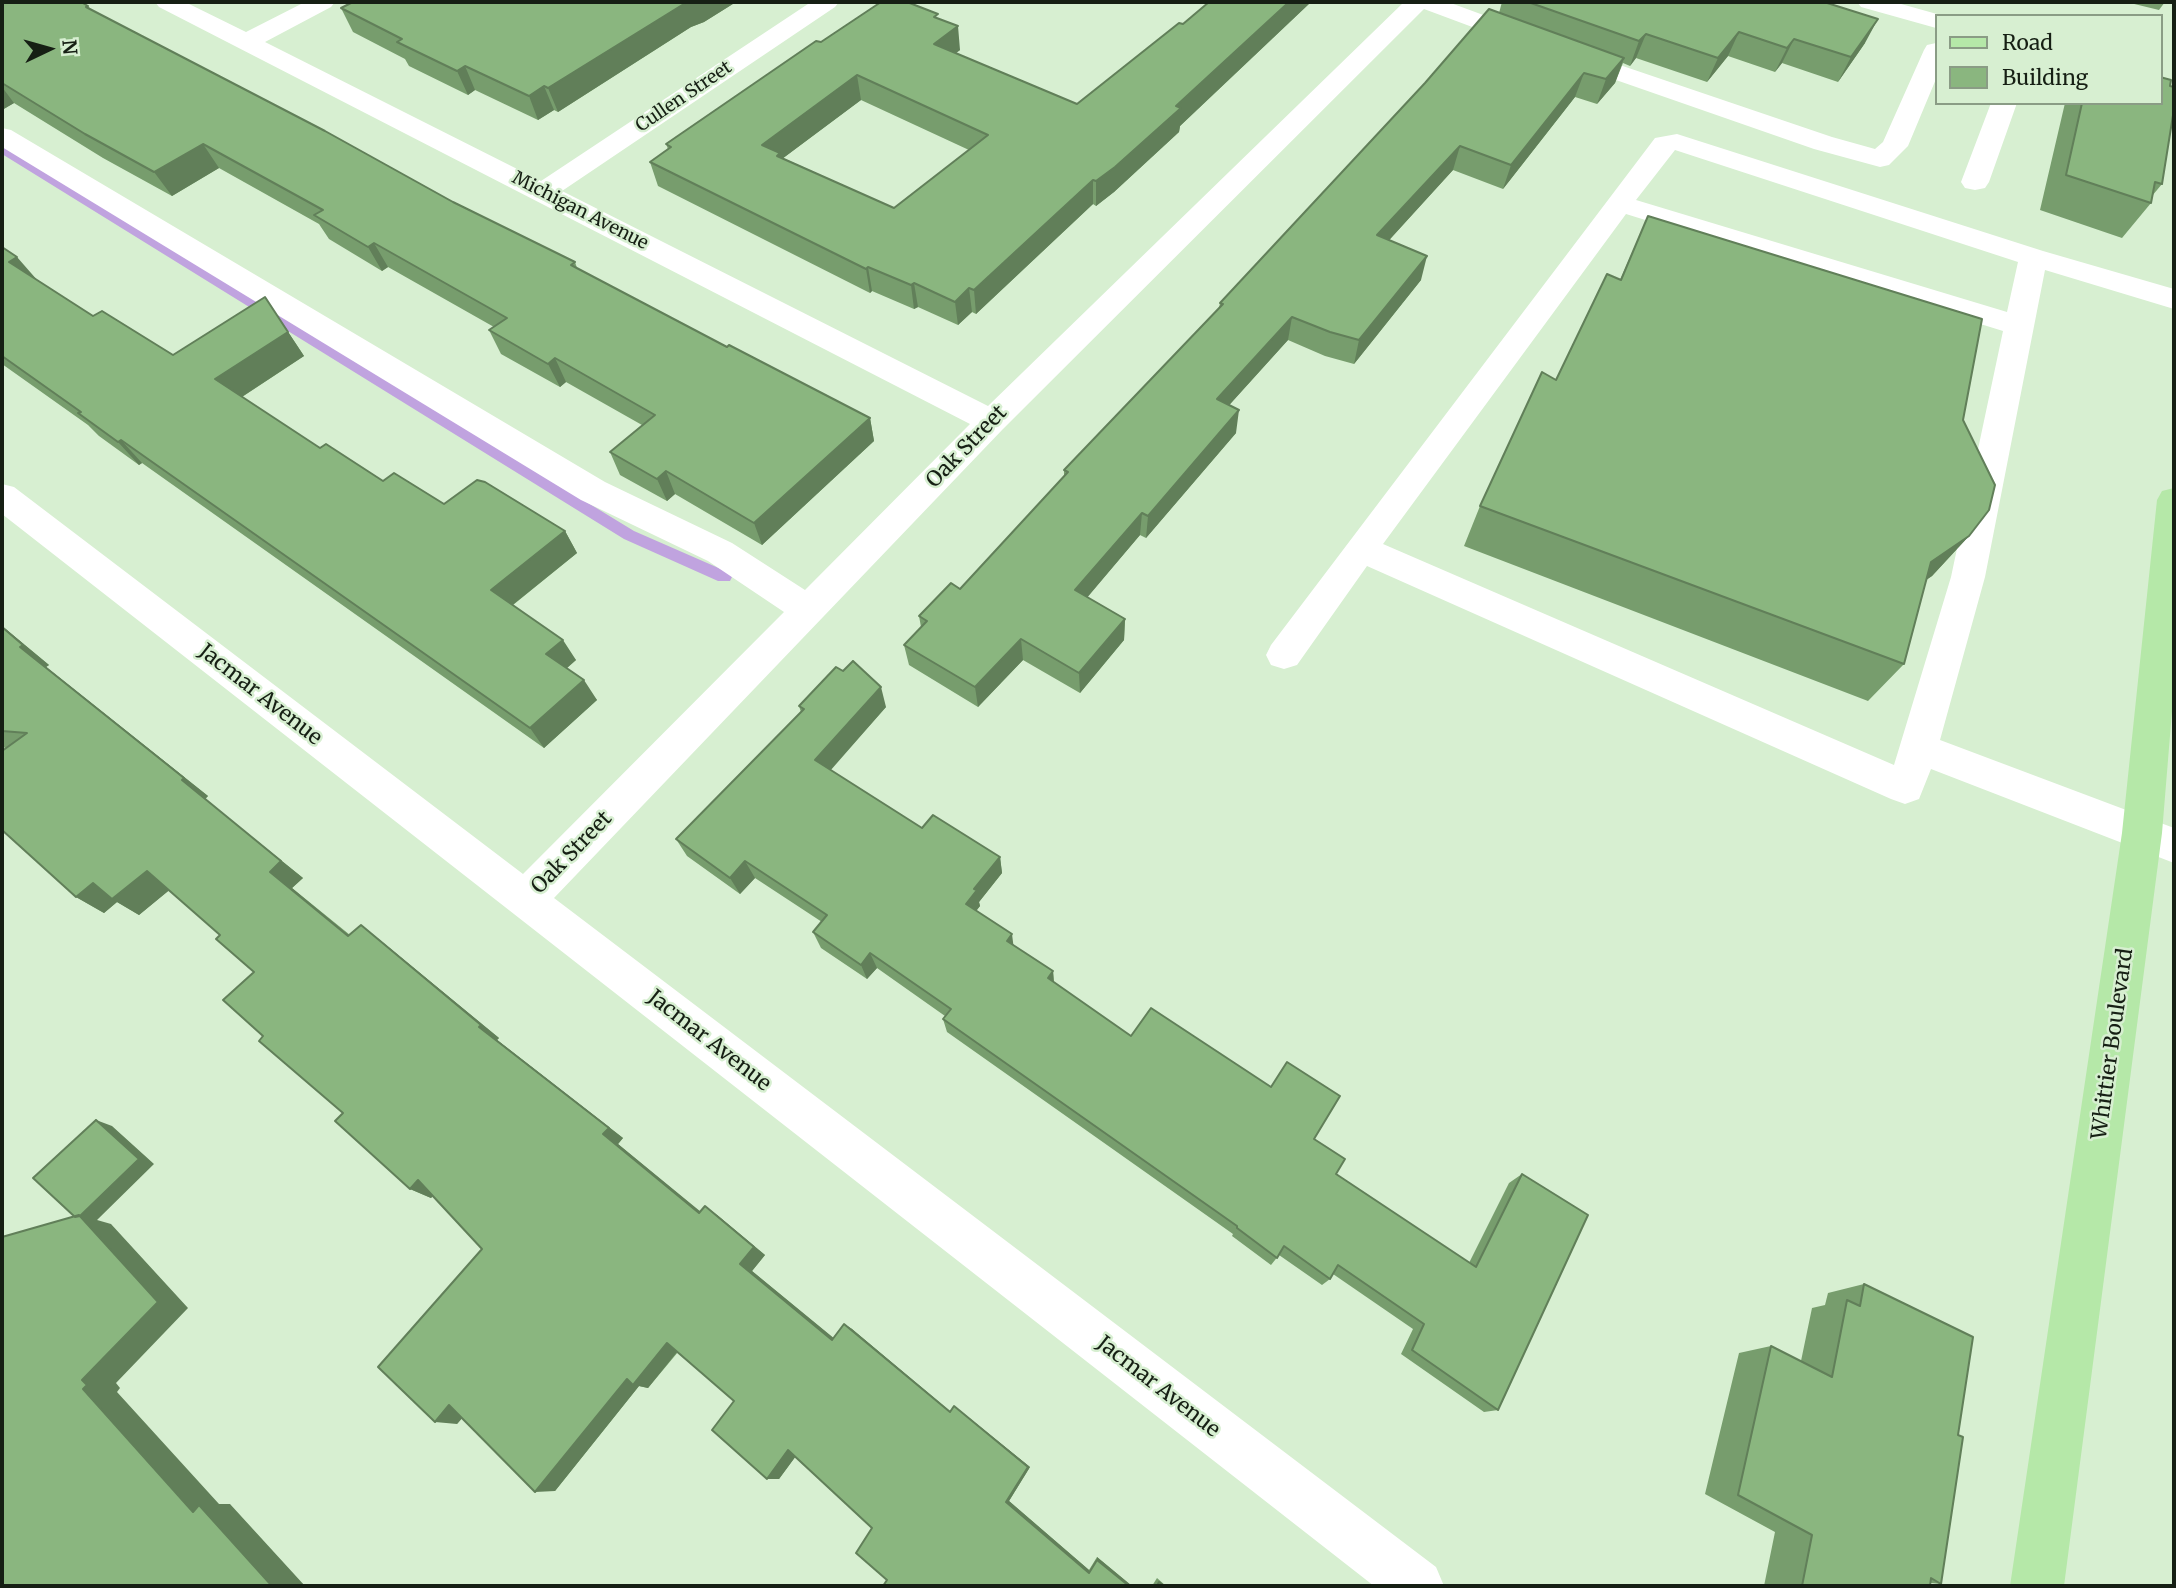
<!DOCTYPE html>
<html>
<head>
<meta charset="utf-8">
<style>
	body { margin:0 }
	#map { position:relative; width:2176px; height:1588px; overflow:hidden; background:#d7efd1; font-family:Merriweather,serif }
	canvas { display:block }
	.frame { position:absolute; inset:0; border:4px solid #161f14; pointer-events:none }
	.legend { position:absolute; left:1935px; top:14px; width:228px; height:91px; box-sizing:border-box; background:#d7efd1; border:2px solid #8a9c85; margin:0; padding:9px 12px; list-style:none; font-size:21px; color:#161f14 }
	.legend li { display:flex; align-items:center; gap:14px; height:35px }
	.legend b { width:35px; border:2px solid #8a9c85 }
	.north { position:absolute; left:14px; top:14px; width:70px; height:70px; -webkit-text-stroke:5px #d7efd1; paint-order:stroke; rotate:85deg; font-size:19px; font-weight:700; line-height:28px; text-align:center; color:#161f14 }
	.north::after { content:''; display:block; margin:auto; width:24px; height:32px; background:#161f14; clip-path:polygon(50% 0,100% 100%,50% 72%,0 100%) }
</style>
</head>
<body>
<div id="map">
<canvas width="2176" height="1588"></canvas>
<div class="frame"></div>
<ul class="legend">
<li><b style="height:9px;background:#b5e8a8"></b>Road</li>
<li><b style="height:19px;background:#8ab67f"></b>Building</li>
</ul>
<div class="north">N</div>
</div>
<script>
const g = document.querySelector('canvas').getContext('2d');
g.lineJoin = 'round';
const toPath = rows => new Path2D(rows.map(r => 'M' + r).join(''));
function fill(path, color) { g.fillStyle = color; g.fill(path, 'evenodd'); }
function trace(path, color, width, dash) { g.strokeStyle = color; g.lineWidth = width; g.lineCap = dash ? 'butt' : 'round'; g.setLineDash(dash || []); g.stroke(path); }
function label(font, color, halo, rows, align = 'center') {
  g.font = font + ' Merriweather,serif'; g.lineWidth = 5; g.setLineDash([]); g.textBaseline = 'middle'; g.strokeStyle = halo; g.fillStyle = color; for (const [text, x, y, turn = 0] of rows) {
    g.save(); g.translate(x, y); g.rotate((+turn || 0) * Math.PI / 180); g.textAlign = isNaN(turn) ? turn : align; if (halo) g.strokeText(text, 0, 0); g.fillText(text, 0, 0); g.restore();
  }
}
fill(toPath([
	[2,145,634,531,730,573,732,577,730,581,718,581,624,539,2,154,2,145]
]), '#c0a3df');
fill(toPath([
	[155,2,185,2,246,32,305,2,335,2,331,7,265,42,541,181,811,2,839,2,835,7,562,191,988,406,1404,2,1448,2,1611,62,1832,137,1875,149,1883,142,1924,50,1927,45,1936,43,1936,79,1908,146,1889,165,1880,167,1814,149,1593,72,1424,9,1003,429,554,898,1436,1567,1444,1586,1374,1586,2,514,2,484,14,487,523,874,784,612,708,561,581,500,2,147,2,128,11,130,605,482,732,543,805,590,970,424,159,7,155,2],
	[1857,2,1894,2,1944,16,1936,16,1936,28,1861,7,1857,2],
	[1991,103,2017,103,1989,182,1985,188,1975,190,1965,188,1961,182,1991,103],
	[1677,134,2043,251,2174,289,2174,309,2045,270,1985,577,1940,740,2174,828,2174,863,1931,769,1919,799,1905,804,1891,799,1367,566,1297,665,1284,669,1271,665,1266,655,1271,645,1655,138,1677,134],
	[1675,150,2018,262,2007,312,1636,200,1675,150],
	[1626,214,2003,331,1951,577,1894,765,1383,544,1626,214]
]), '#fff');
fill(toPath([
	[2174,488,2174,687,2162,833,2064,1586,2010,1586,2122,833,2157,500,2162,491,2174,488]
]), '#b5e8a8');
fill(toPath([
	[2,2,88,6,91,10,453,202,575,262,577,268,727,347,870,418,874,441,762,545,675,494,667,501,620,475,610,452,642,425,566,382,560,387,501,354,489,330,494,327,388,267,382,271,329,239,319,224,219,168,172,196,103,158,14,103,2,110],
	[353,2,736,2,704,22,691,27,558,112,554,110,538,120,475,90,468,95,409,66,405,59,353,32,341,8],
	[1209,2,1311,2,1180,126,1179,132,1114,192,1096,206,1093,204,976,314,972,312,958,325,918,307,914,309,872,291,870,293,658,186,650,162,668,149,666,144,821,42,938,18,960,50,956,53,1077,104,1183,24],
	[861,100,969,150,894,208,783,158],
	[1502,2,1824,2,1865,43,1838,82,1782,63,1775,72,1728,56,1707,82,1636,58,1630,66,1623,63,1615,83,1597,104,1575,97,1503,189,1453,170,1389,240,1421,280,1354,364,1325,356,1288,340,1229,405,1236,433,1146,538,1140,535,1087,597,1125,619,1124,640,1080,693,1023,660,978,707,909,665,904,645,921,627,919,616,960,589,1064,477,1064,470,1219,308,1220,303,1499,13],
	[2126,2,2165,2,2159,10],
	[2065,103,2160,103,2162,184,2152,196,2151,203,2122,238,2040,210],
	[1648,216,1963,420,1969,536,1932,576,1926,580,1904,664,1868,701,1464,546,1480,506,1556,380,1620,280],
	[2,247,35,279,93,316,173,355,265,297,304,356,242,397,320,448,383,481,444,504,565,531,577,553,513,605,576,660,567,668,597,700,544,748,142,463,139,465,99,436,88,425,2,364],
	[2,626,49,665,46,667,208,796,205,799,303,878,292,888,350,935,361,925,381,941,499,1038,497,1040,623,1138,618,1144,700,1212,717,1215,765,1255,752,1271,833,1338,844,1324,852,1329,950,1411,958,1409,1030,1467,1009,1501,1089,1570,1097,1557,1132,1586,887,1580,872,1528,795,1457,779,1479,767,1479,734,1401,678,1352,648,1388,639,1386,555,1491,462,1418,457,1424,482,1249,433,1196,431,1198,410,1189,343,1113,263,1036,254,972,220,935,169,890,139,915,117,902,104,913,76,897,6,748,2,747],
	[799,706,886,707,830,770,922,828,1000,857,1002,873,979,902,980,906,976,911,1013,945,1053,971,1054,982,1131,1036,1314,1139,1336,1174,1469,1263,1509,1183,1522,1174,1498,1410,1484,1412,1401,1354,1413,1329,1333,1274,1330,1279,1322,1285,1279,1255,1271,1265,1232,1236,1233,1234,947,1032,943,1019,945,1016,877,968,867,979,821,948,813,932,822,922,755,878,740,894,687,856,676,839,801,712],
	[1864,1284,1958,1435,1941,1584,1931,1583,1930,1586,1764,1586,1775,1532,1705,1494,1739,1353,1771,1346,1801,1361,1812,1308,1825,1305,1828,1293],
	[1157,1578,1166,1586,1152,1586]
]), '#779d6d');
fill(toPath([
	[687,2,736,2,704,22,691,27,558,112,548,88],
	[1289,2,1311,2,1180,126,1179,132,1114,192,1096,206,1096,181],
	[1878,19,1865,43,1838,82,1851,57],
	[958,26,960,50,936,68,934,44],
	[1739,32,1728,56,1707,82,1718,58],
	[1646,34,1636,58,1630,66,1639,41],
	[1794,39,1782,63,1775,72,1787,48],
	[1624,58,1615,83,1597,104,1606,79],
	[465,66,475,90,468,95,457,71],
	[1584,73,1575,97,1503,189,1511,165],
	[857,75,861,100,782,159,762,145],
	[544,86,554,110,538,120,529,96],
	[2,87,14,103,2,110],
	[203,144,219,168,172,196,154,172],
	[1460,146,1453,170,1372,259,1377,235],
	[1093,180,1093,204,976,314,974,290],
	[374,243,388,267,382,271,368,247],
	[1427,256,1421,280,1354,364,1359,340],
	[17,257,38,281,9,262],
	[868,267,872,291,870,293,866,269],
	[914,283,918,307,914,309,911,285],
	[969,288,972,312,958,325,955,302],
	[265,297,304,356,234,402,215,379],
	[1292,317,1288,340,1214,422,1217,399],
	[555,358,566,382,560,387,548,364],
	[1239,410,1236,433,1146,538,1148,516],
	[870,418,874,441,762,545,754,523],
	[121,440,142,463,139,465,118,442],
	[666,471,675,494,667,501,657,479],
	[1142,513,1140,535,1075,612,1075,590],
	[565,531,577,553,505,611,491,590],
	[1969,536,1932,576,1895,601,1931,562],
	[1125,619,1124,640,1080,693,1079,673],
	[2,626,49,665,46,667,208,796,205,799,303,878,292,888,369,952,348,936,270,872,182,780,20,647],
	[1021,639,1023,660,978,707,975,687],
	[563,640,576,660,560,674,546,654],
	[584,680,597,700,544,748,530,728],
	[881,687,886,707,823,779,815,760],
	[1000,857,1002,873,979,902,980,906,969,920,966,904,974,889],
	[745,861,755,878,740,894,730,878],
	[147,871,172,888,139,915,117,902,104,913,76,897,93,883],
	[361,925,381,941,499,1038,497,1040,623,1138,618,1144,712,1221,699,1213,603,1134],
	[1012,934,1014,950,1007,941],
	[870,953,877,968,867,979,861,965],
	[1053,971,1054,985,1048,978],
	[96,1120,112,1126,154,1164,97,1220,111,1224,188,1308,116,1383,120,1388,117,1392,219,1504,230,1504,305,1586,272,1586,193,1512,83,1389,80,1216],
	[418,1180,439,1189,431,1198,410,1189],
	[705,1206,717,1215,765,1255,752,1271,841,1344,832,1340,740,1264],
	[844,1324,852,1329,954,1415,950,1412],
	[667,1343,681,1347,648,1388,639,1386,555,1491,535,1492,627,1379],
	[449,1405,471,1408,457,1424,435,1422],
	[954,1406,958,1409,1030,1467,1009,1501,1089,1570,1089,1573,1006,1502],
	[788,1450,799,1452,779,1479,767,1479],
	[1097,1557,1132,1586,1129,1586,1097,1560]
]), '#617f59');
const building = toPath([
	[2,2,81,2,88,6,86,7,325,131,453,202,575,262,571,265,727,347,729,345,870,418,754,523,666,471,657,479,610,452,655,415,555,358,548,364,489,330,507,318,374,243,368,247,314,215,323,210,203,144,154,172,85,134,2,83,2,2],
	[353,2,687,2,548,88,544,86,529,96,465,66,457,71,397,42,402,39,341,8,353,2],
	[881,2,907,2,938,14,934,17,958,26,934,44,1077,104,1179,23,1183,24,1209,2,1289,2,1176,106,1181,108,1115,167,1096,181,1093,180,974,290,969,288,955,302,914,283,911,285,868,267,866,269,650,162,671,147,666,144,816,41,821,42,881,2],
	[857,75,988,135,894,208,777,156,780,153,762,145,857,75],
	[1528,2,1824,2,1878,19,1851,57,1794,39,1787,48,1739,32,1718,58,1646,34,1639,41,1528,2],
	[1489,9,1624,58,1606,79,1584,73,1511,165,1460,146,1377,235,1427,256,1359,340,1330,332,1292,317,1217,399,1239,410,1148,516,1142,513,1075,590,1125,619,1079,673,1021,639,975,687,904,645,927,621,919,616,951,583,960,589,1068,472,1064,470,1223,304,1220,303,1425,83,1489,9],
	[2160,77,2171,80,2170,86,2174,87,2174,109,2162,184,2155,182,2151,203,2066,175,2082,103,2160,103,2160,77],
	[1648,216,1982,319,1963,420,1995,485,1989,510,1969,536,1931,562,1904,664,1480,506,1542,372,1556,380,1607,274,1621,280,1648,216],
	[2,247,17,257,9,262,93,316,102,311,173,355,265,297,288,332,215,379,320,448,326,444,383,481,394,473,444,504,477,480,485,482,565,531,491,590,563,640,546,654,584,680,530,728,121,440,118,442,78,413,81,412,2,356,2,247],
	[2,627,23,645,20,647,184,778,182,780,281,861,270,872,348,936,361,925,481,1025,479,1027,609,1128,603,1134,699,1213,705,1206,754,1247,740,1264,832,1340,844,1324,950,1412,954,1406,1028,1467,1006,1502,1089,1573,1097,1560,1129,1586,883,1586,887,1580,856,1553,872,1528,788,1450,767,1479,712,1430,734,1401,667,1343,633,1385,627,1379,535,1492,449,1405,435,1422,378,1367,482,1249,418,1180,410,1189,335,1121,343,1113,259,1041,263,1036,223,1000,254,972,216,939,220,935,147,871,112,899,93,883,76,897,2,830,2,751,27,733,2,731,2,627],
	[853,661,881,687,815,760,922,828,933,815,1000,857,974,889,977,890,966,904,1012,934,1007,941,1053,971,1048,978,1131,1036,1151,1008,1271,1087,1287,1062,1340,1096,1314,1139,1345,1159,1336,1174,1476,1267,1522,1174,1588,1215,1498,1410,1412,1350,1424,1324,1338,1265,1330,1279,1284,1246,1277,1258,1237,1228,1237,1226,943,1019,951,1009,870,953,861,965,813,932,827,915,745,861,730,878,676,839,804,709,799,706,836,667,843,671,853,661],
	[96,1120,139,1159,80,1216,75,1217,33,1178,96,1120],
	[79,1215,158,1302,82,1380,87,1385,83,1389,193,1512,199,1505,272,1586,2,1586,2,1237,79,1215],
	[1864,1284,1973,1337,1958,1435,1963,1437,1941,1584,1931,1578,1930,1586,1802,1586,1812,1535,1738,1495,1771,1346,1832,1377,1847,1300,1860,1306,1864,1284],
	[1159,1582,1164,1586,1157,1586,1159,1582]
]);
fill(building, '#8ab67f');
trace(building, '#617f59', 2);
label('18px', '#161f14', '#d7efd1', [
	["Cullen Street",684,97,-34],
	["Michigan Avenue",580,211,27]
]);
label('21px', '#161f14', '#d7efd1', [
	["Oak Street",967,447,-46],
	["Jacmar Avenue",260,695,38],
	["Oak Street",572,853,-46],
	["Jacmar Avenue",709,1041,38],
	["Whittier Boulevard",2113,1044,-82],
	["Jacmar Avenue",1158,1387,38]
]);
</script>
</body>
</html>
